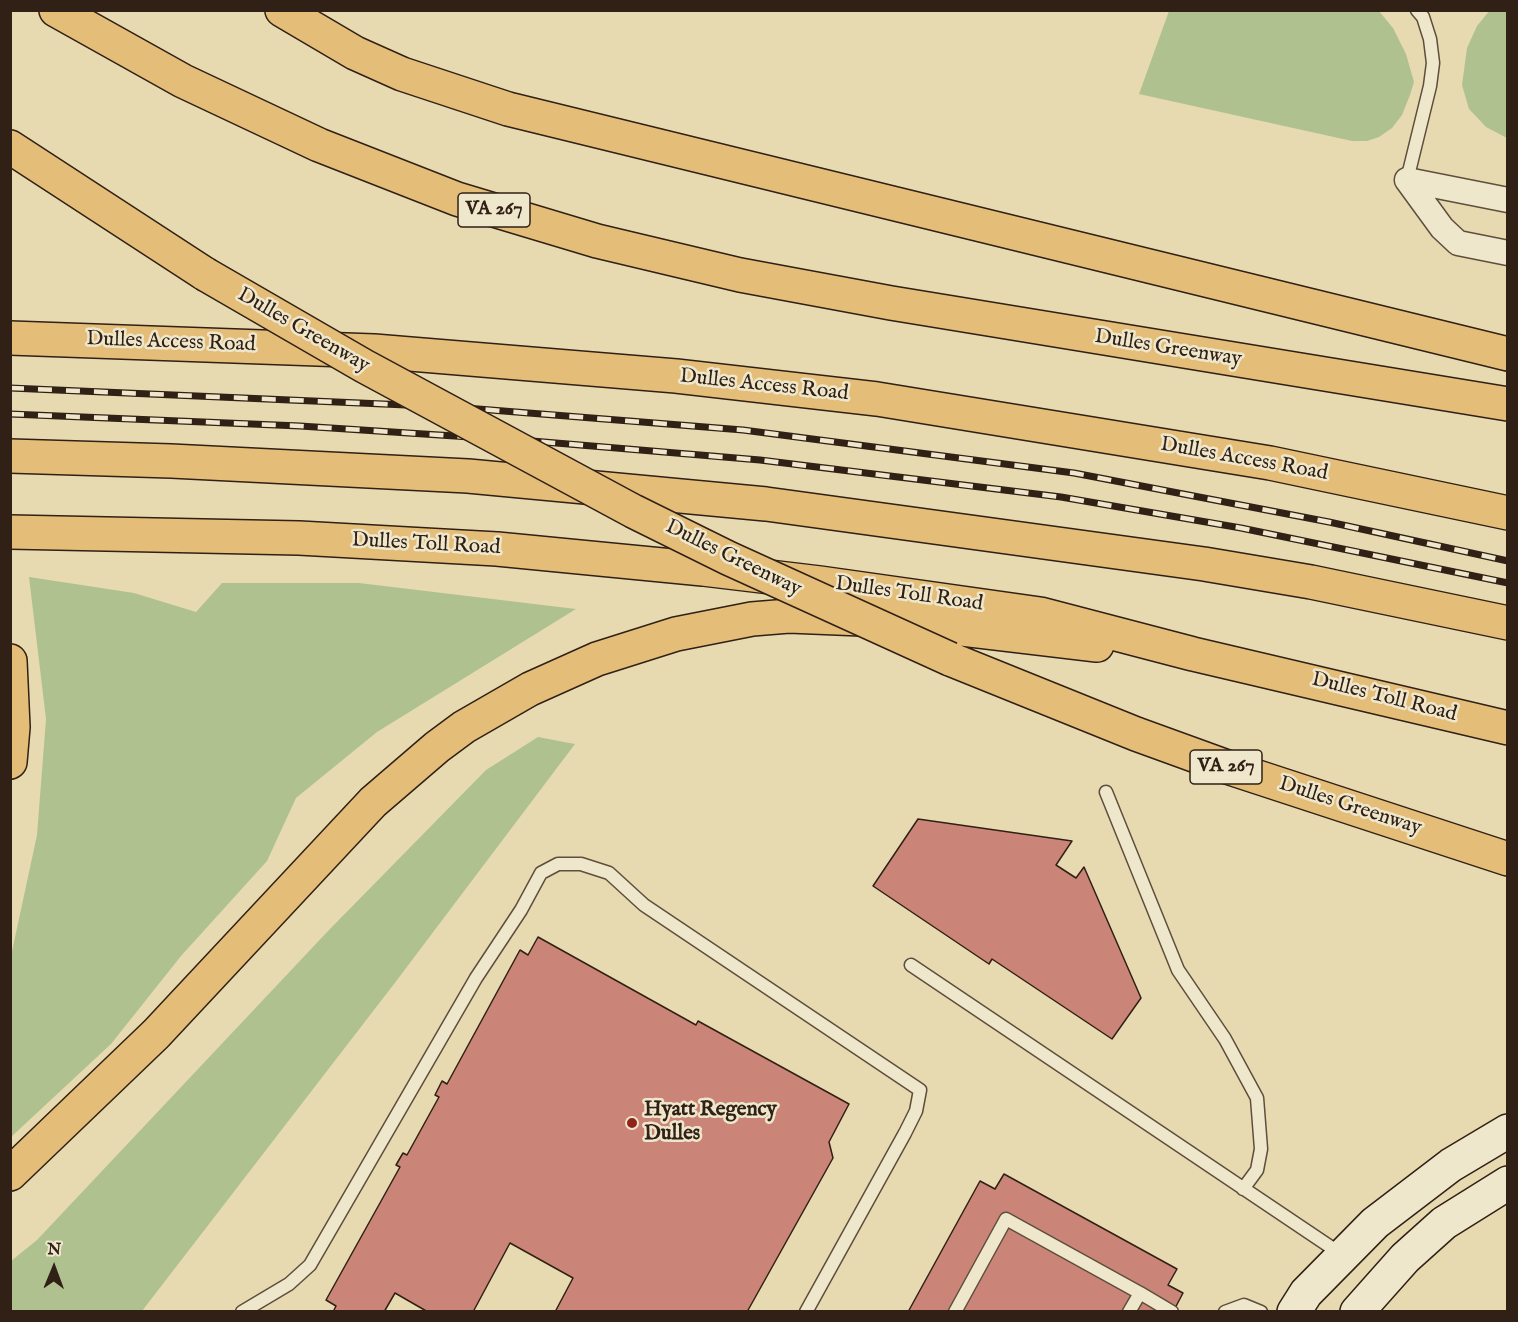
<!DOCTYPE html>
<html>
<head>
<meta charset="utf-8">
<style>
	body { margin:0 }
	#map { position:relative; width:1518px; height:1322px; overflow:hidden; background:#e7dab0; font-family:"IM FELL English",serif }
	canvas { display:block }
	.frame { position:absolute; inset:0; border:12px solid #302015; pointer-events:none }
	.north { position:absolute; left:24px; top:1238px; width:60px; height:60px; -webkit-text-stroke:4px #efe7cc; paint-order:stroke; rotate:1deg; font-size:16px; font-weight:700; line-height:24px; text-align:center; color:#302015 }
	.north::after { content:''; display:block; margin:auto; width:21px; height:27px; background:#302015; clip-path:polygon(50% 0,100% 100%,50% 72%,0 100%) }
</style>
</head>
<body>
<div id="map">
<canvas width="1518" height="1322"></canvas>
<div class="frame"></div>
<div class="north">N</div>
</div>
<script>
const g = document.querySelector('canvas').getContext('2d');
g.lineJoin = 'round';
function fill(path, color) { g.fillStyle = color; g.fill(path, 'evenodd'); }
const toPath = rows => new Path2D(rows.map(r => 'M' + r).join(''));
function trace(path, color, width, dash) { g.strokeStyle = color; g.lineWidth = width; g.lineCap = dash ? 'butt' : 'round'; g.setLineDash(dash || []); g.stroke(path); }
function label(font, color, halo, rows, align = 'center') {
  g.font = font + ' "IM FELL English",serif'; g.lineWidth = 5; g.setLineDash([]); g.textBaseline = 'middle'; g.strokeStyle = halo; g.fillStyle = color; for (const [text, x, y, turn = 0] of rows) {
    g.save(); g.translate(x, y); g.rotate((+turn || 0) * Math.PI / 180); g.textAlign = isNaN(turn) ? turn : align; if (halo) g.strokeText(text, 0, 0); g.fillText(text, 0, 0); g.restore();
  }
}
fill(toPath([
	[1490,10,1507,11,1507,138,1486,127,1469,109,1462,85,1467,48,1477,26],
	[1169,11,1379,11,1393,28,1406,54,1414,82,1410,95,1402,115,1392,128,1379,137,1367,141,1352,141,1139,94],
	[29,577,134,593,196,612,222,583,359,583,576,609,377,732,296,798,267,861,181,956,111,1044,11,1137,11,956,37,835,46,719],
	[538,737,575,744,394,984,142,1311,11,1311,11,1261,37,1240,328,931,486,770]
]), '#b0c190');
const building = toPath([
	[918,819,1072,841,1056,865,1076,878,1084,867,1141,998,1112,1039,992,959,989,964,873,886,918,819],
	[538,937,696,1025,698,1021,849,1104,829,1142,833,1158,747,1312,555,1312,573,1278,510,1243,473,1312,428,1312,395,1293,384,1312,333,1312,336,1306,326,1300,400,1167,396,1165,403,1153,407,1155,439,1097,435,1095,442,1081,447,1084,520,950,528,955,538,937],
	[1004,1174,1177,1269,1168,1285,1183,1293,1173,1312,908,1312,980,1181,995,1189,1004,1174]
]);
fill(building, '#cb8578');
trace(building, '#302015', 1.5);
const lane = toPath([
	[1407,180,1430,86,1433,63,1430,39,1423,17,1417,10],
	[1106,792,1178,970,1225,1039,1257,1098,1261,1149,1257,1170,1243,1189],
	[911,965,1341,1254],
	[242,1312,289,1284,310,1265,476,978,521,910,541,873,558,864,581,864,609,873,644,905,920,1090,916,1111,905,1133,806,1312],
	[955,1312,1006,1219,1140,1293],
	[1129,1312,1140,1293,1172,1312],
	[1225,1312,1244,1305,1261,1312]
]);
const street = toPath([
	[1407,180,1442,228,1458,243,1508,253],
	[1407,180,1508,200]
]);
const secondary = toPath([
	[1294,1312,1306,1293,1375,1223,1451,1165,1508,1131],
	[1357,1312,1405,1258,1444,1223,1508,1183]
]);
const highway = toPath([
	[56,10,183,81,319,145,457,199,597,241,740,275,891,303,1508,404],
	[282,10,355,53,402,74,508,109,1508,354],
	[10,147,205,274],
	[10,338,374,351,676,376,877,399,1270,463,1508,513],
	[10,456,171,461,468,476,766,504,1204,564,1311,582,1508,623],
	[10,532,299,538,497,549,703,569,820,583,1040,614,1193,654,1508,728],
	[950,659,1136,734,1227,767,1508,859],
	[10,661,13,727,10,762],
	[10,1174,156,1034,373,802,437,747,464,727,530,689,597,659,676,634,752,619,789,616,886,620,1097,645]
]);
trace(lane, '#5e4e3c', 15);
trace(street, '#5e4e3c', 27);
trace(secondary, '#302015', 36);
trace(highway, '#302015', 36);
trace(lane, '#efe7cc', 12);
trace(street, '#efe7cc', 24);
trace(secondary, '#efe7cc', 33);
trace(highway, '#e4bd78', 33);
const rail = toPath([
	[10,388,453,407,743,430,1074,473,1329,522,1508,561],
	[10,414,300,426,532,441,760,460,1061,497,1241,528,1508,583]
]);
trace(rail, '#302015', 7);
trace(rail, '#efe7cc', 4.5, [14]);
const highwayBridge = toPath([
	[205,274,364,366,633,511,728,558,950,659]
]);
trace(highwayBridge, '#302015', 36, []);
trace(highwayBridge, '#e4bd78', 33);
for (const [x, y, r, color] of [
	[632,1123,6,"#8f2418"]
]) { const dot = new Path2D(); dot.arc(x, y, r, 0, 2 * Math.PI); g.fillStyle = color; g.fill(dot); trace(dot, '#efe7cc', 2); }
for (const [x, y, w] of [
	[494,210,72],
	[1226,767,72]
]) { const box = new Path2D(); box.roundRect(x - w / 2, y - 17, w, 34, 4.5); g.fillStyle = '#efe7cc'; g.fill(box); trace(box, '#302015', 1.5); }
label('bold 20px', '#302015', null, [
	["VA 267",494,210],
	["VA 267",1226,767]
]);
label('21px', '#302015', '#efe7cc', [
	["Dulles Greenway",303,331,30],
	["Dulles Access Road",171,343,2],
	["Dulles Greenway",1168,349,9],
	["Dulles Access Road",764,386,6],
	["Dulles Access Road",1244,460,10],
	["Dulles Toll Road",426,545,3],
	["Dulles Greenway",733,559,26],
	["Dulles Toll Road",909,595,8],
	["Dulles Toll Road",1384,698,14],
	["Dulles Greenway",1350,807,18]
]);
label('bold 21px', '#302015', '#efe7cc', [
	["Hyatt Regency",644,1111],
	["Dulles",644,1135]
], 'left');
</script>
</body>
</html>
